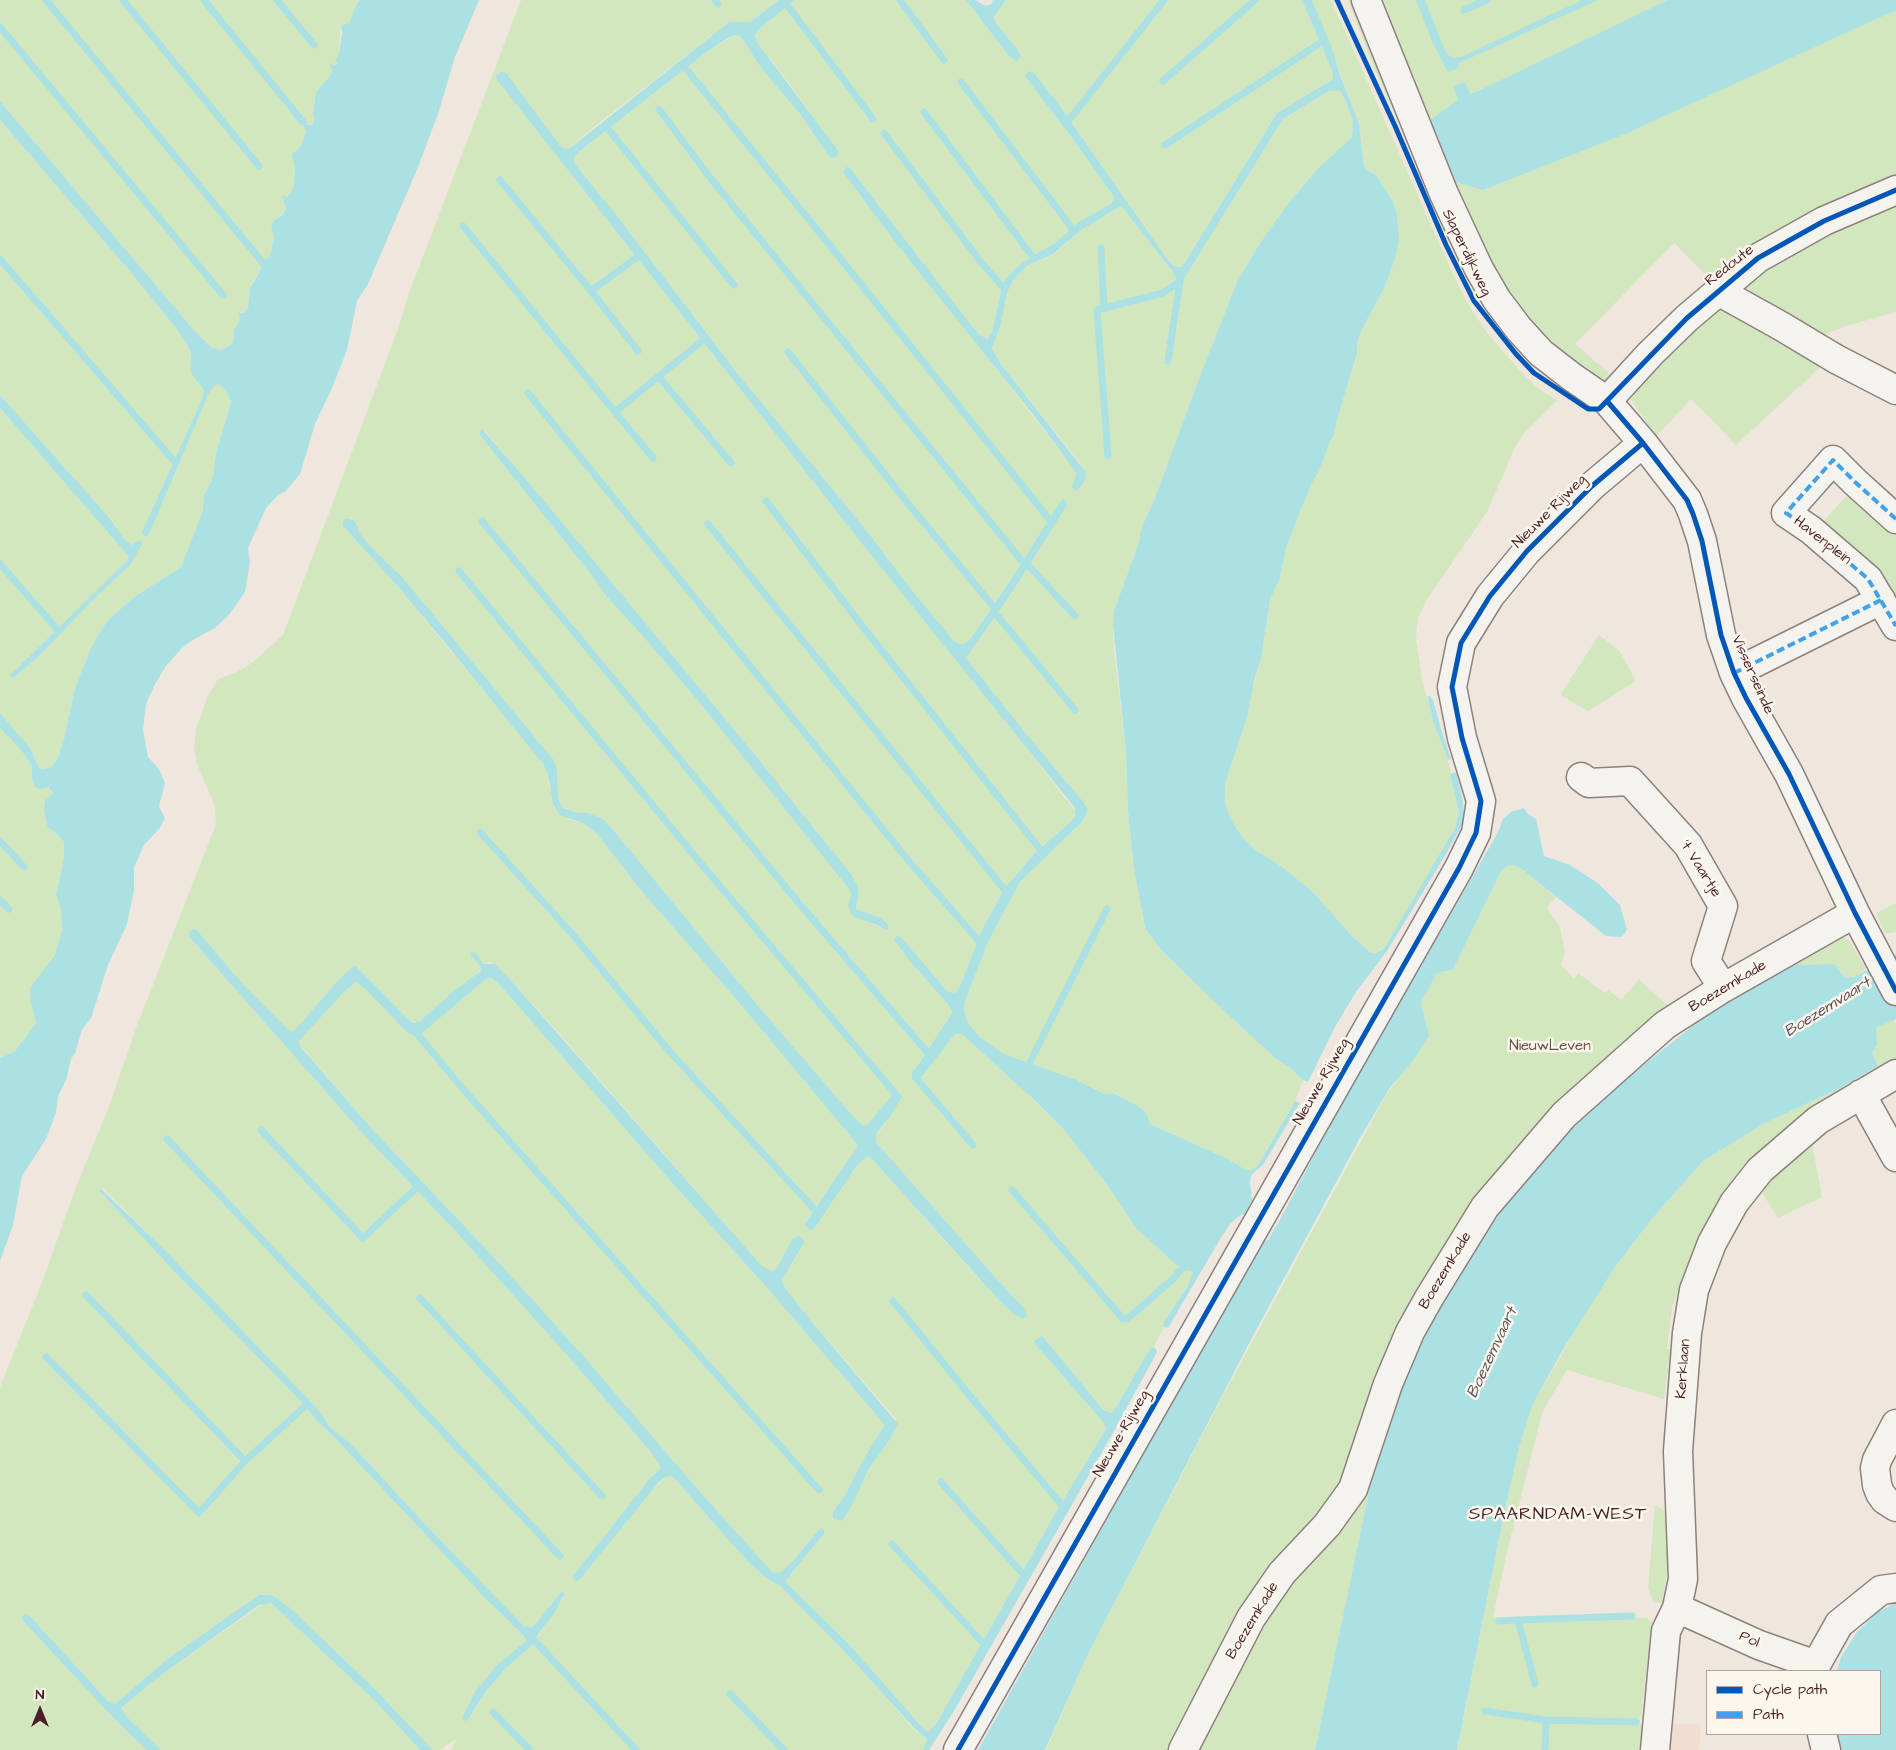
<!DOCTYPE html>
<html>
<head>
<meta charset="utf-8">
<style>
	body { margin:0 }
	#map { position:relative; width:1896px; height:1750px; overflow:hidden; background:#efe6de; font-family:"Architects Daughter",sans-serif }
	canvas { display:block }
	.legend { position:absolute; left:1706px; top:1670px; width:175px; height:65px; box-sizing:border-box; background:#fbf7ec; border:1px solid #b4a19f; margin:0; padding:6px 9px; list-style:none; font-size:15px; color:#4a1f2b }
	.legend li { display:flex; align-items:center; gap:10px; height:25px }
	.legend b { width:25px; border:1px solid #b4a19f }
	.north { position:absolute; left:15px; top:1685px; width:50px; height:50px; -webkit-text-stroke:4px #fbf7ec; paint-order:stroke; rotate:0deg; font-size:14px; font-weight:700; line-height:20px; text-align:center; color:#4a1f2b }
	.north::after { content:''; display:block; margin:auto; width:18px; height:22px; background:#4a1f2b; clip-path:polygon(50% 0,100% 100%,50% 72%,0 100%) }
</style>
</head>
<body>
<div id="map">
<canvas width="1896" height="1750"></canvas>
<ul class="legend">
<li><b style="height:6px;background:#0057b8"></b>Cycle path</li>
<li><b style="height:6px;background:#40a2eb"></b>Path</li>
</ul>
<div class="north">N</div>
</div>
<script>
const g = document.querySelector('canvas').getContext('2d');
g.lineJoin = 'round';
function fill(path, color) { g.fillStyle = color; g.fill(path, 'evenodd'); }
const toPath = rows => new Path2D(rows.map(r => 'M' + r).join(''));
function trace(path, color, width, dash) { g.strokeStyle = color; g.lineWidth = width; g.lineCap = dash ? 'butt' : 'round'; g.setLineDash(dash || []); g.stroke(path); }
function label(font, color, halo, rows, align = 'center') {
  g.font = font + ' "Architects Daughter",sans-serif'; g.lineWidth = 5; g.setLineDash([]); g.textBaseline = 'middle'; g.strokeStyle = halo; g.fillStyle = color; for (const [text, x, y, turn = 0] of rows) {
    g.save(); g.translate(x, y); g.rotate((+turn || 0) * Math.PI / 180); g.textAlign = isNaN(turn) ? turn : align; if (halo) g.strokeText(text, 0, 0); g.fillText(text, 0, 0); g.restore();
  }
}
fill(toPath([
	[1669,1723,1701,1725,1699,1750,1668,1750]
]), '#f2ded1');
fill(toPath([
	[0,0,361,0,357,3,349,23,341,25,339,53,336,60,337,64,334,66,328,63,332,70,330,76,316,92,313,113,314,121,311,126,305,122,306,132,300,147,292,154,295,170,293,189,287,197,283,195,286,209,271,227,274,237,270,255,263,263,259,273,252,283,249,294,250,304,248,310,243,313,240,312,241,320,234,330,233,343,227,347,222,350,212,348,193,329,0,101],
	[521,0,779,0,750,22,729,22,585,134,570,148,565,149,560,145,538,116,497,80,859,540,1001,715,1076,812,1071,821,1034,854,1004,889,982,930,960,986,956,993,947,991,923,963,909,960,950,1007,952,1013,918,1065,912,1072,912,1078,922,1077,955,1034,962,1034,1019,1086,1065,1131,1108,1186,1136,1228,1173,1262,1190,1270,1193,1273,1193,1277,1165,1320,1164,1327,1154,1347,1150,1348,1114,1411,1111,1413,1103,1410,1071,1370,1042,1336,1034,1341,1035,1344,1103,1422,1106,1429,1056,1512,937,1722,929,1732,923,1728,849,1644,786,1582,787,1579,824,1534,820,1528,792,1562,781,1572,773,1573,688,1478,580,1352,492,1255,373,1130,300,1045,299,1041,344,992,356,982,365,989,409,1034,414,1036,420,1035,486,979,491,978,498,983,667,1177,768,1289,885,1425,846,1493,833,1512,843,1520,896,1419,808,1317,783,1285,782,1280,798,1254,771,1271,762,1266,562,1037,508,977,491,962,483,964,479,959,471,956,480,966,481,971,456,989,436,1008,417,1023,410,1021,358,968,351,968,295,1030,290,1031,242,983,196,929,193,929,191,939,235,989,363,1134,457,1233,565,1353,650,1451,660,1466,660,1469,650,1478,576,1572,577,1581,649,1493,665,1477,672,1476,749,1563,765,1577,780,1586,842,1649,915,1730,925,1737,927,1740,926,1744,923,1750,450,1750,457,1739,445,1746,441,1750,433,1750,369,1683,305,1622,259,1595,167,1659,115,1704,108,1701,29,1615,24,1622,118,1723,147,1750,0,1750,0,1387,41,1285,76,1187,108,1109,136,1028,216,824,215,807,197,764,194,748,196,729,208,695,218,679,237,672,252,663,283,635,399,326,409,293],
	[485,431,756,756,824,840,835,856,857,903,856,909,881,918,885,930,871,923,848,905,851,895,849,889,698,701,640,633,607,597,593,577,482,438,479,433],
	[354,521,361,536,370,546,404,579,553,759,558,799,563,808,577,813,588,813,602,818,611,827,755,1002,852,1115,864,1126,868,1124,894,1092,889,1118,876,1136,876,1142,995,1277,1024,1308,1012,1313,980,1280,870,1157,865,1158,856,1167,814,1229,805,1224,834,1180,851,1158,857,1148,856,1143,736,999,643,893,597,834,585,824,568,819,549,786,548,774,543,764,531,748,392,580,343,526],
	[102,1188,163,1248,316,1407,330,1427,350,1443,427,1526,525,1627,532,1627,536,1623,561,1592,564,1598,532,1645,505,1669,484,1694,471,1717,486,1678,496,1666,523,1643,526,1640,525,1637,482,1595,334,1437,316,1420,305,1406,173,1270,102,1194,99,1189],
	[795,0,966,0,1008,55,1017,62,1021,56,1017,49,995,22,994,16,1006,0,1302,0,1333,73,1333,79,1277,113,1182,267,1178,267,1173,265,1168,260,1057,102,1035,74,1026,78,1072,138,1114,197,1112,203,1079,222,1055,243,1032,256,1015,268,1001,284,1001,292,992,332,987,339,980,335,972,326,850,168,844,169,843,172,849,180,895,242,953,312,1075,471,1076,475,1074,483,1077,492,1086,477,1080,463,1001,364,992,349,1001,324,1007,293,1014,279,1027,266,1054,254,1080,231,1119,207,1122,207,1172,271,1177,280,1184,279,1283,119,1329,91,1336,89,1339,90,1343,95,1353,120,1352,137,1299,190,1258,246,1237,282,1200,376,1155,498,1144,520,1138,545,1114,611,1113,626,1114,650,1126,752,1128,811,1134,868,1145,928,1161,950,1175,964,1275,1058,1290,1068,1303,1080,1295,1101,1267,1148,1263,1159,1258,1165,1251,1170,1246,1170,1228,1159,1150,1124,1147,1114,1140,1107,1114,1093,1104,1094,1077,1080,1004,1054,980,1037,968,1023,964,1012,965,1001,989,940,1020,882,1082,822,1087,813,1082,800,1028,736,968,662,967,657,1013,591,1061,513,1060,502,1008,584,971,638,965,644,959,644,952,640,911,589,863,526,734,369,615,213,574,163,574,157,580,151,708,51,735,35,740,36,745,43,761,68,800,114,828,155,839,153,789,83,757,42,755,36,757,31],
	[1312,0,1331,0,1452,272,1468,304,1488,334,1520,371,1539,389,1557,400,1524,433,1515,447,1487,512,1428,598,1418,617,1416,639,1422,680,1433,721,1448,760,1459,812,1455,828,1406,912,1389,940,1383,948,1376,953,1371,953,1367,950,1352,936,1312,891,1281,866,1254,849,1241,835,1230,818,1225,803,1225,789,1227,777,1261,659,1270,600,1280,578,1286,548,1301,509,1314,479,1319,471,1327,448,1334,435,1337,420,1357,355,1357,344,1361,331,1384,289,1395,259,1398,227,1397,214,1393,201,1377,176,1364,167,1359,123],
	[1348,0,1355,0,1405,124,1401,126,1396,117,1372,63],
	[1376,0,1896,0,1896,185,1711,280,1674,243,1575,344,1618,381,1610,387,1562,357,1521,315,1486,260],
	[0,120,132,274,179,332,191,352,190,367,204,390,202,399,141,534,147,537,151,530,208,395,214,386,218,384,225,389,231,402,216,453,213,477,204,496,203,510,181,567,134,597,108,620,98,635,91,648,75,688,64,739,57,760,51,767,43,769,39,768,31,749,0,713,0,408,129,557,127,561,10,675,16,676,40,655,95,598,131,564,136,544,129,545,125,540,107,515,0,395],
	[1896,196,1896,312,1843,327,1801,344,1827,361,1736,445,1691,399,1656,437,1631,400,1633,385,1740,280],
	[1850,492,1896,531,1896,599,1876,570,1821,524],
	[1599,635,1619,650,1636,681,1588,711,1562,696,1562,692],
	[0,728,21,750,32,766,32,778,48,787,53,794,54,831,64,842,64,859,56,895,61,909,62,930,55,955,49,962,30,998,36,1023,15,1051,0,1058],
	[1509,865,1519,867,1556,897,1547,908,1560,927,1565,953,1561,965,1574,979,1578,973,1605,993,1608,990,1621,1000,1639,979,1670,1008,1625,1042,1547,1120,1484,1201,1400,1317,1347,1478,1178,1750,1046,1750,1089,1652,1227,1388,1386,1095,1429,1036,1421,1002,1437,973,1453,970,1501,871],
	[1896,903,1896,932,1885,934,1876,913],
	[1837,934,1849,940,1866,969,1854,977,1845,978,1835,964,1782,968],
	[1894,1020,1896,1024,1896,1069,1829,1103,1776,1137,1747,1161,1732,1180,1685,1273,1672,1308,1667,1349,1671,1349,1664,1399,1567,1370,1542,1413,1507,1552,1493,1617,1646,1618,1652,1622,1640,1723,1653,1728,1650,1750,1457,1750,1505,1509,1519,1448,1532,1406,1588,1308,1613,1270,1651,1220,1703,1161,1765,1123,1838,1089,1877,1066,1872,1053,1877,1045,1875,1028],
	[1811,1138,1822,1197,1778,1218,1761,1191],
	[1373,1475,1315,1750,1195,1750,1265,1607,1326,1536],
	[1655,1505,1666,1512,1668,1565,1662,1603,1653,1602,1648,1588],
	[264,1603,271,1603,274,1606,376,1702,420,1750,161,1750,122,1712,121,1708,124,1705,156,1679]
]), '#d3e7bf');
fill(toPath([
	[361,0,479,0,455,57,438,114,418,167,368,284,357,301,347,350,332,388,315,424,300,474,286,491,278,495,266,508,248,548,250,562,245,592,229,615,215,628,191,641,181,649,166,666,155,684,146,704,143,730,148,757,159,769,165,783,159,806,165,818,160,828,144,845,134,867,134,891,127,924,108,965,91,1018,82,1030,75,1053,71,1059,66,1080,58,1096,56,1113,46,1139,22,1176,13,1225,0,1261,0,1058,15,1051,36,1023,30,998,30,988,55,955,62,930,61,909,56,895,64,858,64,842,54,831,48,828,44,811,45,801,53,793,48,787,39,789,35,787,32,778,32,766,21,750,0,728,0,713,31,749,39,768,43,769,51,767,57,760,64,739,75,688,91,648,98,635,108,620,134,597,181,567,203,510,204,496,213,477,216,453,231,402,225,389,218,384,214,386,208,395,151,530,147,537,141,534,202,399,204,390,192,374,190,367,191,352,179,332,132,274,0,120,0,101,193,329,212,348,222,350,233,343,234,330,240,320,239,312,243,313,248,310,250,288,259,273,263,263,270,255,274,237,271,227,274,221,282,215,286,209,282,194,287,197,293,189,295,170,292,154,300,147,306,132,303,122,311,126,314,121,313,113,316,92,330,76,332,70,328,62,334,66,337,64,336,60,339,53,342,34,341,25,349,23,357,3],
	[779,0,795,0,757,31,755,36,757,42,837,149,839,153,837,156,832,158,828,155,800,114,761,68,745,43,740,36,735,35,728,38,708,51,580,151,574,157,574,163,615,213,734,369,863,526,911,589,953,640,959,644,965,644,971,638,1008,584,1060,502,1063,499,1066,501,1067,505,1013,591,967,657,969,662,1028,736,1082,800,1087,808,1087,813,1082,822,1020,882,989,940,965,1001,964,1012,968,1023,980,1037,1004,1054,1077,1080,1104,1094,1113,1093,1140,1107,1147,1114,1150,1124,1228,1159,1246,1170,1251,1170,1258,1165,1295,1101,1300,1103,1263,1165,1251,1175,1250,1182,1252,1200,1244,1215,1242,1214,1230,1224,1219,1241,1168,1328,1164,1327,1163,1325,1165,1320,1187,1287,1193,1273,1190,1270,1184,1271,1173,1262,1136,1228,1108,1186,1065,1131,1034,1100,962,1034,955,1034,922,1077,912,1078,912,1072,918,1065,952,1013,950,1007,909,960,894,939,897,936,901,937,947,991,956,993,960,986,982,930,1004,889,1034,854,1071,821,1075,816,1075,808,859,540,497,80,496,76,501,72,506,73,560,145,565,149,570,148,729,22,750,22],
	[966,0,975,0,986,6,991,4,993,0,1006,0,994,17,995,22,1017,49,1021,56,1017,62,1008,55],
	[1302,0,1312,0,1331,46,1340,75,1359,123,1364,167,1377,176,1393,201,1397,214,1399,239,1395,259,1384,289,1361,331,1357,344,1357,354,1337,420,1334,435,1331,439,1319,471,1314,479,1301,509,1286,548,1280,578,1270,600,1261,659,1255,677,1247,717,1227,777,1225,789,1225,803,1230,818,1241,835,1254,849,1281,866,1312,891,1352,936,1371,953,1376,953,1383,949,1389,940,1455,828,1459,812,1450,774,1456,772,1463,802,1464,814,1462,825,1446,854,1387,951,1356,992,1336,1025,1308,1082,1303,1080,1290,1068,1275,1058,1219,1006,1161,950,1145,928,1134,868,1128,811,1126,752,1113,626,1114,611,1138,545,1142,526,1155,498,1200,376,1237,282,1258,246,1290,201,1318,169,1352,137,1353,120,1343,95,1339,90,1329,91,1283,119,1184,279,1177,280,1172,271,1122,207,1119,207,1080,231,1053,254,1027,266,1014,279,1007,293,1001,324,992,349,1001,364,1085,471,1086,477,1084,482,1076,492,1072,487,1076,475,1075,471,1035,417,895,242,843,172,846,167,850,168,972,326,980,335,987,339,992,332,1001,292,1001,284,1015,268,1032,256,1055,243,1079,222,1112,203,1114,197,1072,138,1026,78,1025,74,1030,71,1035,74,1057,102,1168,260,1173,265,1178,267,1182,267,1277,113,1333,79,1333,73],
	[1416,0,1425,0,1442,44,1447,54,1453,58,1461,57,1582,0,1598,0,1459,63,1458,68,1448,72,1432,41],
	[1668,0,1896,0,1896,10,1625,134,1483,190,1456,182,1430,120,1458,100,1453,87,1465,82,1470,94,1474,93],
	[0,395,107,515,125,540,132,545,138,541,143,542,131,564,95,598,40,655,16,676,11,678,10,675,127,561,129,557,0,408],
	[482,429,525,478,756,756,851,874,858,887,858,896,856,909,881,918,888,925,888,929,885,930,877,925,852,916,848,905,851,895,849,889,698,701,640,633,607,597,593,577,482,438,479,433],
	[346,518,355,521,361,535,370,546,404,579,553,759,557,769,558,799,563,808,577,813,588,813,602,818,611,827,755,1002,852,1115,864,1126,868,1124,894,1092,900,1093,902,1097,889,1118,879,1130,876,1136,876,1142,995,1277,1024,1308,1027,1316,1023,1318,1019,1317,1012,1313,996,1297,870,1157,865,1158,856,1167,814,1229,811,1230,805,1226,805,1224,834,1180,857,1148,856,1143,736,999,643,893,597,834,585,824,560,815,553,804,548,774,543,764,446,644,392,580,343,526,343,521],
	[1427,696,1430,696,1433,700,1441,729,1451,759,1448,760,1433,721],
	[1524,808,1528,814,1536,819,1544,856,1570,865,1599,884,1620,905,1627,929,1622,937,1606,936,1519,867,1509,865,1501,871,1453,970,1437,973,1421,1002,1429,1036,1414,1059,1389,1089,1360,1138,1254,1334,1089,1652,1045,1750,978,1750,1262,1242,1268,1240,1282,1216,1338,1110,1497,834,1503,819,1511,812],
	[193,929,196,929,242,983,290,1031,295,1030,335,984,351,968,356,966,410,1021,414,1023,420,1021,456,989,481,971,480,966,471,956,471,953,475,952,483,964,495,964,508,977,762,1266,771,1271,777,1268,793,1238,800,1236,803,1239,804,1243,782,1280,783,1285,808,1317,898,1424,890,1439,869,1469,852,1505,843,1520,840,1521,833,1518,833,1512,846,1493,867,1453,885,1425,768,1289,667,1177,498,983,491,978,486,979,420,1035,414,1036,409,1034,365,989,356,982,344,992,299,1041,300,1046,373,1130,492,1255,580,1352,688,1478,773,1573,781,1572,792,1562,820,1528,824,1530,824,1534,787,1579,786,1582,849,1644,923,1728,929,1732,937,1722,1056,1512,1106,1429,1103,1422,1035,1344,1034,1341,1042,1336,1071,1370,1103,1410,1111,1413,1114,1411,1150,1348,1154,1347,1157,1351,1155,1356,1114,1431,954,1711,929,1750,923,1750,927,1740,925,1737,916,1730,842,1649,780,1586,765,1577,749,1563,672,1476,665,1477,659,1482,580,1579,577,1581,574,1580,572,1577,576,1572,650,1478,660,1469,660,1466,650,1451,565,1353,457,1233,363,1134,235,989,191,939,189,936,190,931],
	[1896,954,1896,1019,1876,1028,1877,1045,1872,1053,1878,1066,1838,1089,1765,1123,1703,1161,1651,1220,1613,1270,1561,1353,1532,1406,1519,1448,1505,1509,1457,1750,1315,1750,1379,1444,1397,1393,1428,1331,1464,1266,1511,1197,1569,1132,1620,1084,1699,1021,1782,968,1799,965,1835,964,1845,978,1854,977],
	[100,1188,163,1248,316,1407,330,1427,350,1443,427,1526,525,1627,532,1627,536,1623,561,1592,565,1593,556,1611,534,1640,532,1645,505,1669,484,1694,468,1720,465,1721,462,1718,475,1692,496,1666,523,1643,526,1640,525,1637,482,1595,334,1437,316,1420,305,1406,173,1270,102,1194,99,1191],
	[259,1595,272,1595,290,1608,369,1683,433,1750,420,1750,376,1702,271,1603,259,1605,156,1679,121,1708,127,1717,161,1750,147,1750,118,1723,24,1622,22,1618,25,1614,29,1615,108,1701,115,1704,167,1659],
	[1896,1603,1896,1750,1842,1750,1838,1734,1880,1734,1880,1671,1837,1671,1841,1657,1857,1632,1878,1612]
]), '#abe1e3');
trace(toPath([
	[46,0,263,263],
	[123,0,259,166],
	[204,0,303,122],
	[277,0,314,45],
	[715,0,718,4],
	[900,0,944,60],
	[788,6,873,119],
	[1464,10,1487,0],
	[0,27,223,295],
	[686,69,828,243,1049,519],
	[1163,81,1255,0],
	[961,82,1072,228],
	[659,109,708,175,1022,561],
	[924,112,1032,256],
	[1069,120,1164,0],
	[609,130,734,285],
	[884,133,980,261,1001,285],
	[1165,145,1320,43],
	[500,180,591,291,636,258],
	[463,226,615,412,702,341],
	[1101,248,1104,308],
	[0,259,174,461],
	[591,291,638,351],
	[788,352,906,501,993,606],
	[1168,361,1180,281],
	[659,377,731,463],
	[528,393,908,860,978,940],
	[615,412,653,458],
	[1108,456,1097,310,1163,293,1180,281],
	[766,501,863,627,1040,849],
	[482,521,798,902,927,1052],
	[708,524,1004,889],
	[0,564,57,629],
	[1028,565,1075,616],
	[459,571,698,860,894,1092],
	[996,614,1075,710],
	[480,832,573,935,670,1052,815,1210],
	[0,841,24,867],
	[0,900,9,909],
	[418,1035,464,1090,819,1490],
	[1030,1062,1107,909],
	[916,1078,973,1145],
	[261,1130,363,1238,415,1189],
	[167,1139,560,1556],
	[1012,1190,1123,1319,1126,1319,1132,1315,1174,1278,1181,1269],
	[86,1295,245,1461],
	[420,1298,602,1496],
	[893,1301,965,1390,1061,1504],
	[46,1357,199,1513,245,1461,305,1406],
	[941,1482,1022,1573],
	[892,1544,982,1642],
	[1518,1620,1632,1616],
	[1499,1621,1518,1620,1535,1684],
	[534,1640,636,1750],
	[730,1694,784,1750],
	[1485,1711,1546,1720],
	[493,1712,530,1750],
	[1545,1750,1546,1720,1636,1722]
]), '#abe1e3', 7);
const minor = toPath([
	[1366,0,1444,194,1479,269,1497,300,1519,329,1541,353,1572,377,1607,401,1643,443,1687,500,1693,514,1702,541,1721,635,1734,673,1746,698,1789,774,1855,913,1896,991],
	[1718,291,1781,326,1836,359,1896,390],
	[1607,401,1650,354,1687,318,1758,258,1824,221,1896,190],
	[1896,519,1855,482,1833,460,1786,513,1811,530,1868,579,1896,626],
	[1734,673,1881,600],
	[1581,777,1589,783,1630,781,1688,845,1723,906,1706,961,1723,988],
	[1861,1094,1896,1157],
	[1896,1424,1877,1460,1875,1468,1877,1485,1880,1493,1885,1500,1896,1507],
	[1677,1608,1759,1645,1816,1665],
	[1816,1665,1839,1624,1881,1590,1896,1588],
	[1822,1734,1826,1750],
	[958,1750,1459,868,1476,833,1481,801,1462,738,1452,687,1461,643,1490,596,1527,551,1592,486,1643,443],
	[1183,1750,1251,1618,1282,1573,1327,1525,1353,1489,1388,1384,1410,1332,1429,1298,1485,1207,1564,1115,1665,1025,1723,988,1855,913],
	[1655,1750,1666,1631,1677,1608,1683,1579,1678,1451,1687,1333,1694,1290,1712,1243,1734,1203,1760,1170,1818,1120,1896,1074]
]);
trace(minor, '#8d807f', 31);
trace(minor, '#f5f3ee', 28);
trace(toPath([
	[1896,519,1855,482,1833,460,1786,513,1811,530,1868,579,1896,626],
	[1734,673,1881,600]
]), '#40a2eb', 4, [8, 4]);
trace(toPath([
	[1337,0,1395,126,1446,245,1474,301,1516,354,1534,373,1588,409,1599,409,1687,318,1758,258,1824,221,1896,190],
	[1607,401,1643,443,1687,500,1693,514,1702,541,1721,635,1734,673,1746,698,1789,774,1855,913,1896,991],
	[958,1750,1459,868,1476,833,1481,801,1462,738,1452,687,1461,643,1490,596,1527,551,1592,486,1643,443]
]), '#0057b8', 5);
label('15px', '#4a1f2b', '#fbf7ec', [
	["Slaperdijkweg",1466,253,64],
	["Redoute",1730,266,-38],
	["Nieuwe Rijweg",1550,512,-45],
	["Havenplein",1822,541,38],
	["Visserseinde",1752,675,66],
	["'t Vaartje",1700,869,58],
	["Boezemkade",1728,987,-31],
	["Nieuwe Rijweg",1322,1082,-60],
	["Boezemkade",1446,1271,-59],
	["Kerklaan",1684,1369,-86],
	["Nieuwe Rijweg",1122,1434,-60],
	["Boezemkade",1253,1621,-59],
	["Pol",1749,1640,23]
]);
label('15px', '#66514a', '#fbf7ec', [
	["NieuwLeven",1550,1047]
]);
label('italic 16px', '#5b4f5a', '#fbf7ec', [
	["Boezemvaart",1828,1008,-32],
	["Boezemvaart",1493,1353,-65]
]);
g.letterSpacing = '1px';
label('18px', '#4a1f2b', '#fbf7ec', [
	["SPAARNDAM-WEST",1558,1515]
]);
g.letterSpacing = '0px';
</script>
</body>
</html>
